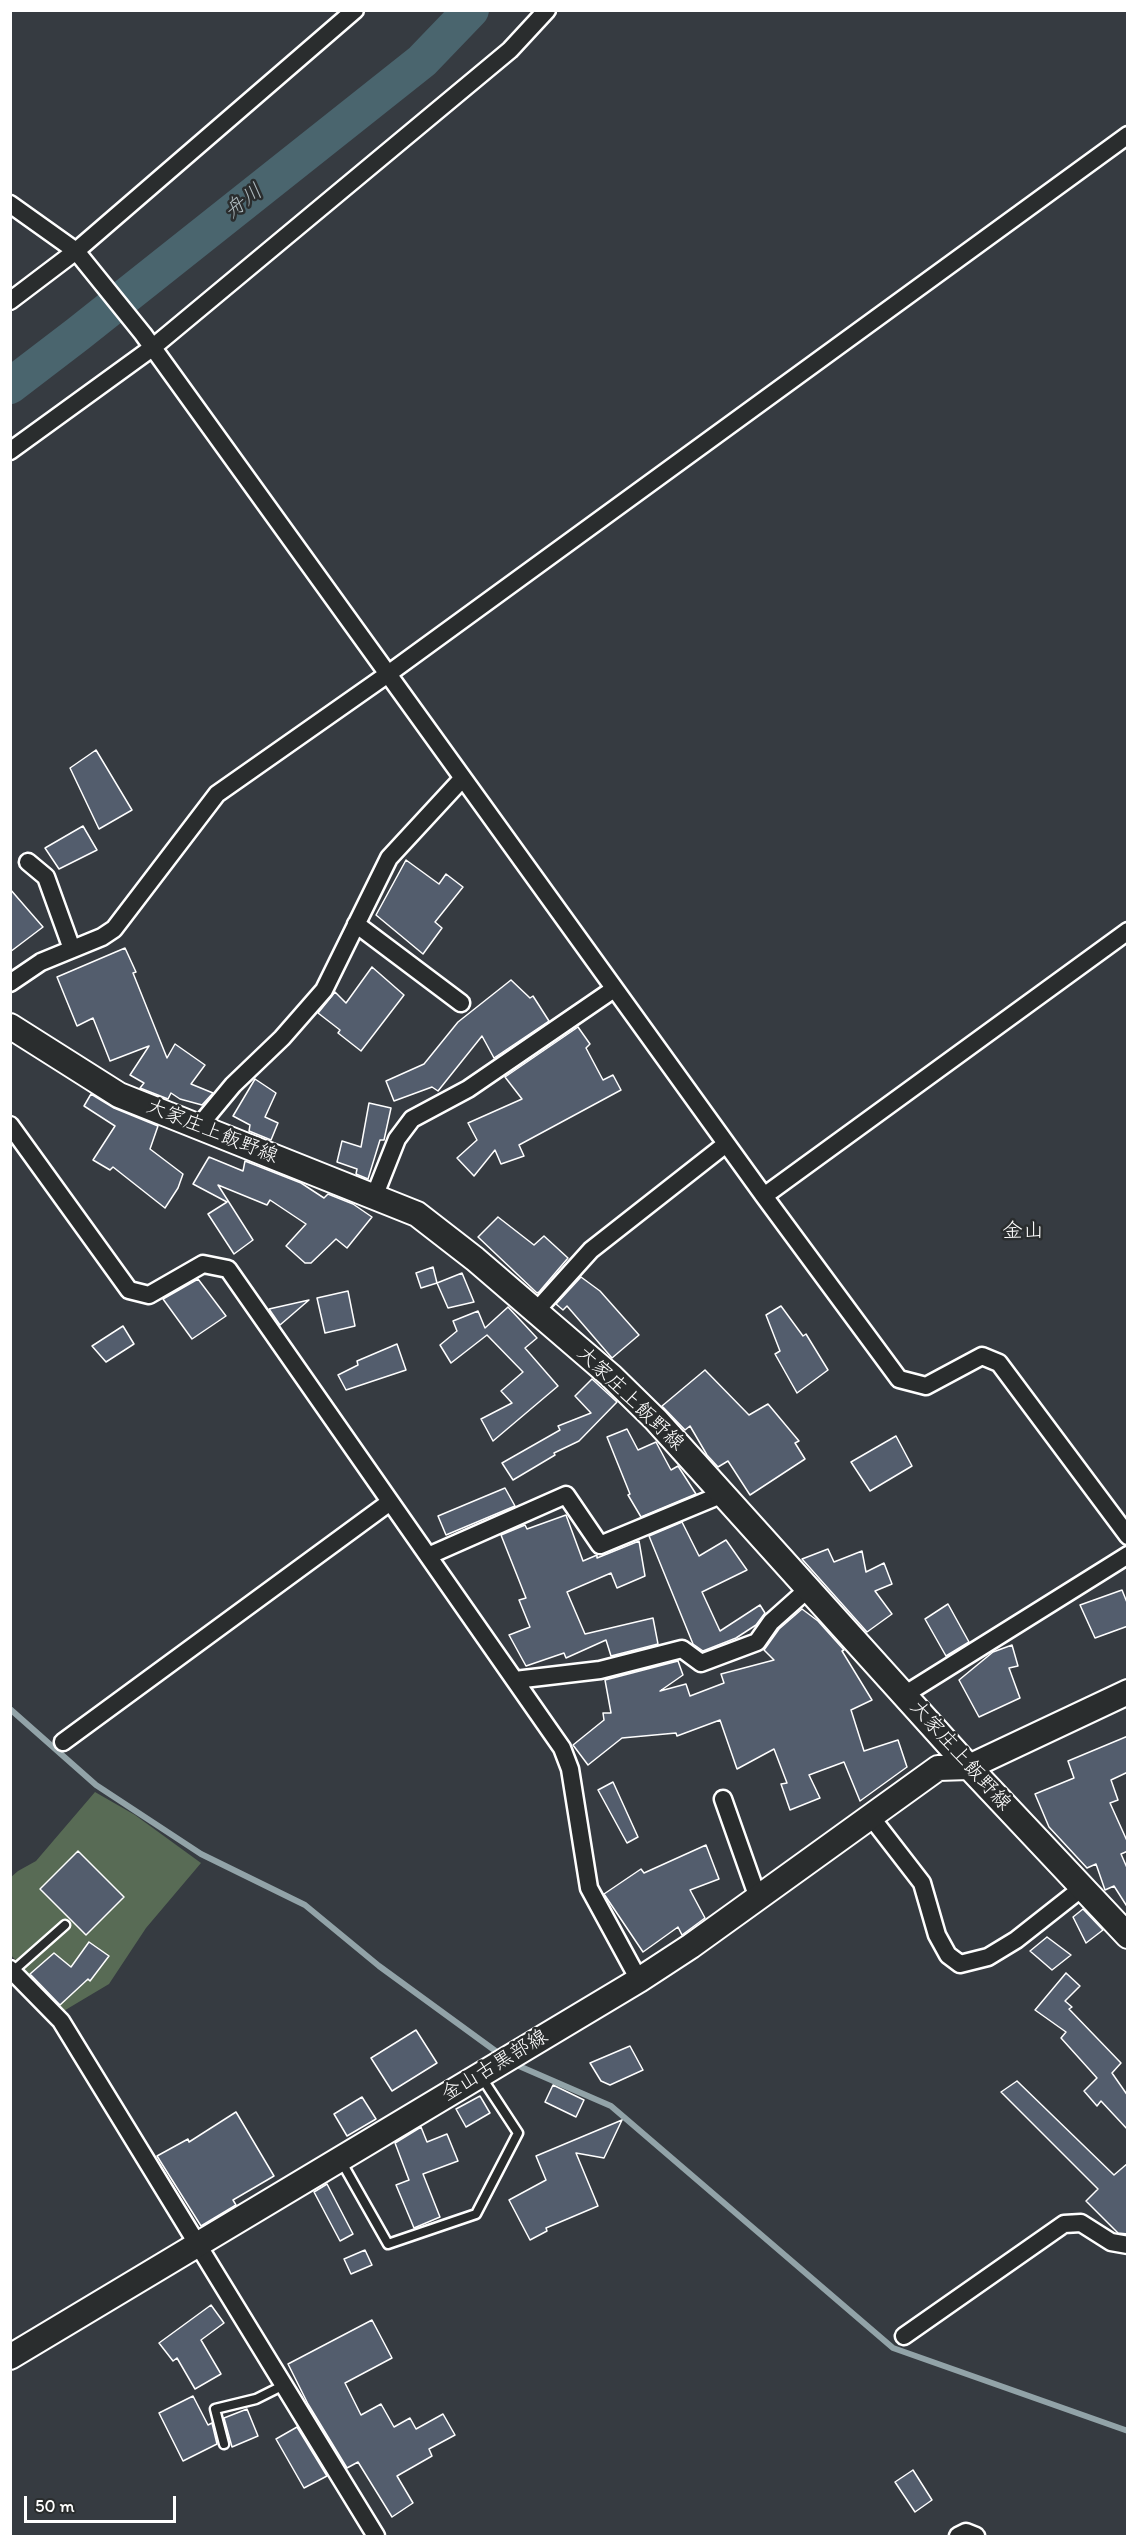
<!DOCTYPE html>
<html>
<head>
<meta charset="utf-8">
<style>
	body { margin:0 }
	#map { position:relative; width:1138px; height:2547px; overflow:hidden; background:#363b41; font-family:Itim,sans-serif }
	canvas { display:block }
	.frame { position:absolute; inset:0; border:12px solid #fff; pointer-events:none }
	.scale { position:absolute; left:24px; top:2496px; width:152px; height:27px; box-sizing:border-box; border:3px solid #fff; border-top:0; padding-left:8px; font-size:18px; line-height:21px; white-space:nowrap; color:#fff; -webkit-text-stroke:4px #2a2d2e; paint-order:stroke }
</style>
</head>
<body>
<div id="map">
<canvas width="1138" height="2547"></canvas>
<div class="frame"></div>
<div class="scale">50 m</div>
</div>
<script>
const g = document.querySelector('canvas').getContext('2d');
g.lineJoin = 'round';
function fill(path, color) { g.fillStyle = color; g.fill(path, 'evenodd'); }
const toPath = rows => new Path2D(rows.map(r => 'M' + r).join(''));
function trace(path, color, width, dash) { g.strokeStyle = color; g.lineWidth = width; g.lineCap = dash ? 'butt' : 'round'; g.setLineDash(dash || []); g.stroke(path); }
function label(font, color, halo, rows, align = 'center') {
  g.font = font + ' Itim,"Klee One",sans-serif'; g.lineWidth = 5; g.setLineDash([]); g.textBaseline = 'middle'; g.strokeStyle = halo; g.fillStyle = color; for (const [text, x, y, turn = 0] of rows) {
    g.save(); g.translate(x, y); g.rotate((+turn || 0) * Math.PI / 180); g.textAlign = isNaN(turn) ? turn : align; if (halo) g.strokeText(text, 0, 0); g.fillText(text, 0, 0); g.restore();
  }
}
fill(toPath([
	[95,1792,135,1815,201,1863,146,1928,109,1984,62,2012,11,1955,10,1878,18,1871,36,1861]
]), '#586b55');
trace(toPath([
	[10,1709,96,1785,201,1854,305,1905,379,1966,501,2055],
	[512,2063,611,2106,893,2348,1128,2431]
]), '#92a3a8', 6);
trace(toPath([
	[10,386,78,334,422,61,471,10]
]), '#4a656e', 36);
const building = toPath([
	[96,750,132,810,99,829,70,768,96,750],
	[83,826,97,850,59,869,45,848,83,826],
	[406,860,439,884,446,874,463,887,435,922,442,928,423,954,376,915,406,860],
	[10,889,43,927,10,952,10,889],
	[125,948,136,972,133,973,167,1058,175,1044,205,1065,191,1084,213,1093,202,1105,180,1099,171,1093,168,1099,140,1088,144,1083,130,1075,149,1046,110,1061,93,1018,77,1026,57,977,125,948],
	[372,967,404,995,361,1051,338,1033,340,1030,318,1013,335,992,346,1003,372,967],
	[511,980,530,998,533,996,549,1021,494,1058,482,1036,438,1091,432,1087,394,1101,386,1081,424,1064,458,1022,511,980],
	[578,1027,590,1044,586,1048,603,1080,613,1075,621,1090,519,1145,524,1156,501,1164,495,1150,474,1176,457,1158,477,1140,468,1123,522,1099,505,1077,578,1027],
	[255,1079,276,1093,265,1117,278,1123,271,1140,249,1131,250,1125,233,1116,255,1079],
	[91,1094,114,1108,158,1126,150,1149,183,1174,178,1188,165,1208,113,1167,110,1170,93,1160,115,1126,84,1106,91,1094],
	[369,1103,391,1108,384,1140,380,1140,368,1179,356,1174,357,1169,337,1162,342,1141,361,1147,369,1103],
	[209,1157,243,1171,245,1161,301,1183,324,1198,328,1194,353,1204,372,1217,347,1248,336,1239,311,1263,305,1263,286,1246,306,1224,270,1200,267,1205,218,1185,253,1240,234,1254,208,1214,227,1202,193,1184,209,1157],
	[498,1217,534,1245,544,1236,568,1258,539,1292,537,1293,478,1237,498,1217],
	[433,1267,437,1283,421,1288,416,1273,433,1267],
	[462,1273,474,1302,448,1308,437,1283,462,1273],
	[581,1277,600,1291,639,1335,612,1358,567,1306,563,1310,556,1304,581,1277],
	[198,1279,226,1316,192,1339,163,1299,198,1279],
	[348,1291,355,1326,325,1333,317,1298,348,1291],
	[309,1300,280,1325,269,1309,309,1300],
	[781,1306,803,1336,806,1334,828,1370,797,1393,775,1354,780,1351,766,1315,781,1306],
	[508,1307,537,1338,525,1348,558,1386,493,1441,481,1419,512,1403,501,1391,523,1372,487,1335,451,1363,440,1345,457,1331,453,1321,478,1311,485,1328,508,1307],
	[123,1326,134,1344,106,1362,92,1346,123,1326],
	[397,1344,406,1370,346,1390,338,1375,358,1365,357,1361,397,1344],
	[705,1370,749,1415,768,1404,799,1441,795,1443,805,1459,750,1495,728,1461,718,1467,707,1455,690,1426,685,1430,662,1406,705,1370],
	[592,1379,617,1402,579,1441,554,1453,555,1455,513,1480,502,1463,560,1430,558,1426,591,1413,575,1396,592,1379],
	[627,1429,638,1450,656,1442,671,1470,678,1466,696,1494,641,1517,628,1495,630,1494,607,1437,627,1429],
	[896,1436,912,1466,870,1491,851,1462,896,1436],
	[505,1488,515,1506,446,1535,438,1516,505,1488],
	[566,1515,583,1561,597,1555,597,1558,639,1541,645,1576,617,1588,611,1573,567,1592,585,1634,653,1618,658,1644,611,1656,606,1640,566,1658,564,1653,526,1666,509,1635,530,1627,519,1600,526,1598,501,1535,525,1525,527,1529,566,1515],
	[682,1522,699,1556,726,1540,747,1570,702,1592,720,1631,760,1605,765,1613,756,1625,736,1638,703,1651,693,1644,649,1536,682,1522],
	[828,1549,834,1562,862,1551,866,1572,884,1563,892,1584,875,1591,892,1614,867,1632,802,1559,828,1549],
	[1122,1590,1128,1605,1128,1626,1095,1638,1080,1605,1122,1590],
	[948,1604,969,1642,946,1656,925,1619,948,1604],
	[802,1609,818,1621,844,1650,842,1651,872,1700,851,1710,864,1751,898,1740,907,1767,860,1801,844,1762,809,1775,820,1798,790,1810,781,1784,787,1783,774,1749,737,1769,720,1720,677,1736,676,1733,622,1738,588,1765,573,1745,604,1720,603,1713,611,1713,605,1680,678,1661,683,1675,660,1691,686,1684,690,1696,724,1683,721,1674,774,1660,764,1650,779,1629,802,1609],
	[1012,1645,1018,1666,1009,1668,1020,1698,979,1717,959,1680,993,1652,1012,1645],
	[1128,1736,1128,1772,1111,1780,1118,1800,1110,1803,1128,1843,1128,1851,1121,1854,1128,1870,1128,1908,1114,1886,1105,1890,1096,1864,1087,1868,1049,1827,1035,1794,1074,1778,1068,1761,1128,1736],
	[613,1782,638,1837,627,1843,598,1790,613,1782],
	[706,1845,719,1879,690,1890,705,1918,682,1935,678,1927,643,1952,604,1894,641,1869,644,1873,706,1845],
	[78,1851,124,1897,86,1935,40,1889,78,1851],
	[1083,1909,1103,1930,1086,1943,1073,1917,1083,1909],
	[1047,1937,1071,1955,1052,1970,1030,1951,1047,1937],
	[89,1942,109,1956,90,1981,88,1979,60,2005,30,1974,54,1953,71,1967,89,1942],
	[1066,1973,1080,1986,1065,2001,1072,2007,1069,2009,1121,2063,1112,2073,1128,2096,1128,2130,1101,2101,1097,2106,1084,2091,1097,2078,1061,2038,1066,2032,1035,2010,1066,1973],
	[416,2030,437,2063,392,2091,371,2058,416,2030],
	[630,2046,643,2070,610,2085,601,2081,590,2063,630,2046],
	[1017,2081,1114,2175,1128,2163,1128,2234,1118,2233,1086,2201,1098,2189,1001,2092,1017,2081],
	[553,2085,584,2100,576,2117,545,2102,553,2085],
	[480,2096,490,2113,466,2127,456,2109,480,2096],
	[362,2097,376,2119,347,2136,334,2114,362,2097],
	[236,2112,274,2176,233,2200,236,2205,201,2226,157,2156,188,2139,189,2142,236,2112],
	[622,2120,604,2158,576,2153,598,2206,546,2228,547,2231,530,2240,509,2200,546,2180,536,2156,622,2120],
	[421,2127,427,2142,447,2134,458,2161,423,2174,440,2217,414,2228,396,2185,409,2180,395,2143,421,2127],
	[327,2184,353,2234,340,2241,314,2192,327,2184],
	[365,2250,372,2265,351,2274,344,2259,365,2250],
	[211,2305,224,2323,201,2340,221,2374,195,2389,177,2358,173,2361,159,2343,211,2305],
	[372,2320,392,2358,345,2383,361,2415,381,2404,394,2427,410,2418,416,2429,443,2414,455,2435,429,2449,432,2456,397,2476,413,2503,392,2517,358,2462,347,2468,308,2404,288,2364,372,2320],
	[193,2396,208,2425,212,2423,217,2444,183,2461,159,2413,193,2396],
	[247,2409,258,2436,232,2447,224,2418,247,2409],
	[297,2427,327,2476,304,2488,276,2439,297,2427],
	[913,2470,932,2500,915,2512,895,2482,913,2470]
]);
fill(building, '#535d6d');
trace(building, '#fff', 1.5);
const lane = toPath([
	[13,1971,65,1925],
	[341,2161,388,2244,476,2214,518,2133,482,2078],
	[224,2444,215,2409,256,2399,284,2385]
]);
const street = toPath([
	[10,204,76,251,143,334,764,1196,899,1379,926,1386,982,1356,999,1363,1128,1536],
	[10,301,76,251,355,10],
	[10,451,152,348,510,50,547,10],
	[28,862,46,877,72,949],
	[356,924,461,1003],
	[10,983,41,962,102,937,114,929,217,794,388,674,1128,135],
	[10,1125,129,1290,149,1295,203,1264,228,1269,562,1748,570,1769,589,1888,639,1980],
	[199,1126,233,1085,282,1038,324,990,389,858,462,779],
	[764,1196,1128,931],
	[374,1197,397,1139,412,1119,468,1089,614,989],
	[536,1311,591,1250,726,1144],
	[428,1556,566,1495,600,1545,723,1494],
	[515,1680,600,1670,682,1649,701,1663,757,1642,771,1622,808,1589],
	[904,1695,1128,1555],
	[63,1742,390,1502],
	[723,1799,758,1898],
	[871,1817,922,1883,937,1935,948,1955,960,1964,988,1957,1016,1940,1082,1888],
	[10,1969,61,2021,376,2536],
	[904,2336,1064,2224,1081,2223,1111,2242,1128,2245],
	[958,2536,966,2532,976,2536]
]);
const secondary = toPath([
	[10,1026,119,1095,417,1214,475,1259,611,1376,656,1420,969,1767,1128,1936],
	[10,2357,639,1980,691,1946,938,1768,969,1767,1128,1692]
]);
trace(lane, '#fff', 13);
trace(street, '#fff', 21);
trace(secondary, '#fff', 28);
trace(lane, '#2a2d2e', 8);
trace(street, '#2a2d2e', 16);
trace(secondary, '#2a2d2e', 24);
label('20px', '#fff', '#2a2d2e', [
	["大家庄上飯野線",212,1132,22],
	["大家庄上飯野線",630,1399,44],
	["大家庄上飯野線",960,1756,48],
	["金山古黒部線",495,2066,-31]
]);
label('italic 21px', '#aebabe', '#2a2d2e', [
	["舟川",244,202,-38]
]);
label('21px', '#fff', '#2a2d2e', [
	["金山",1023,1232]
]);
</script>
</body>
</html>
